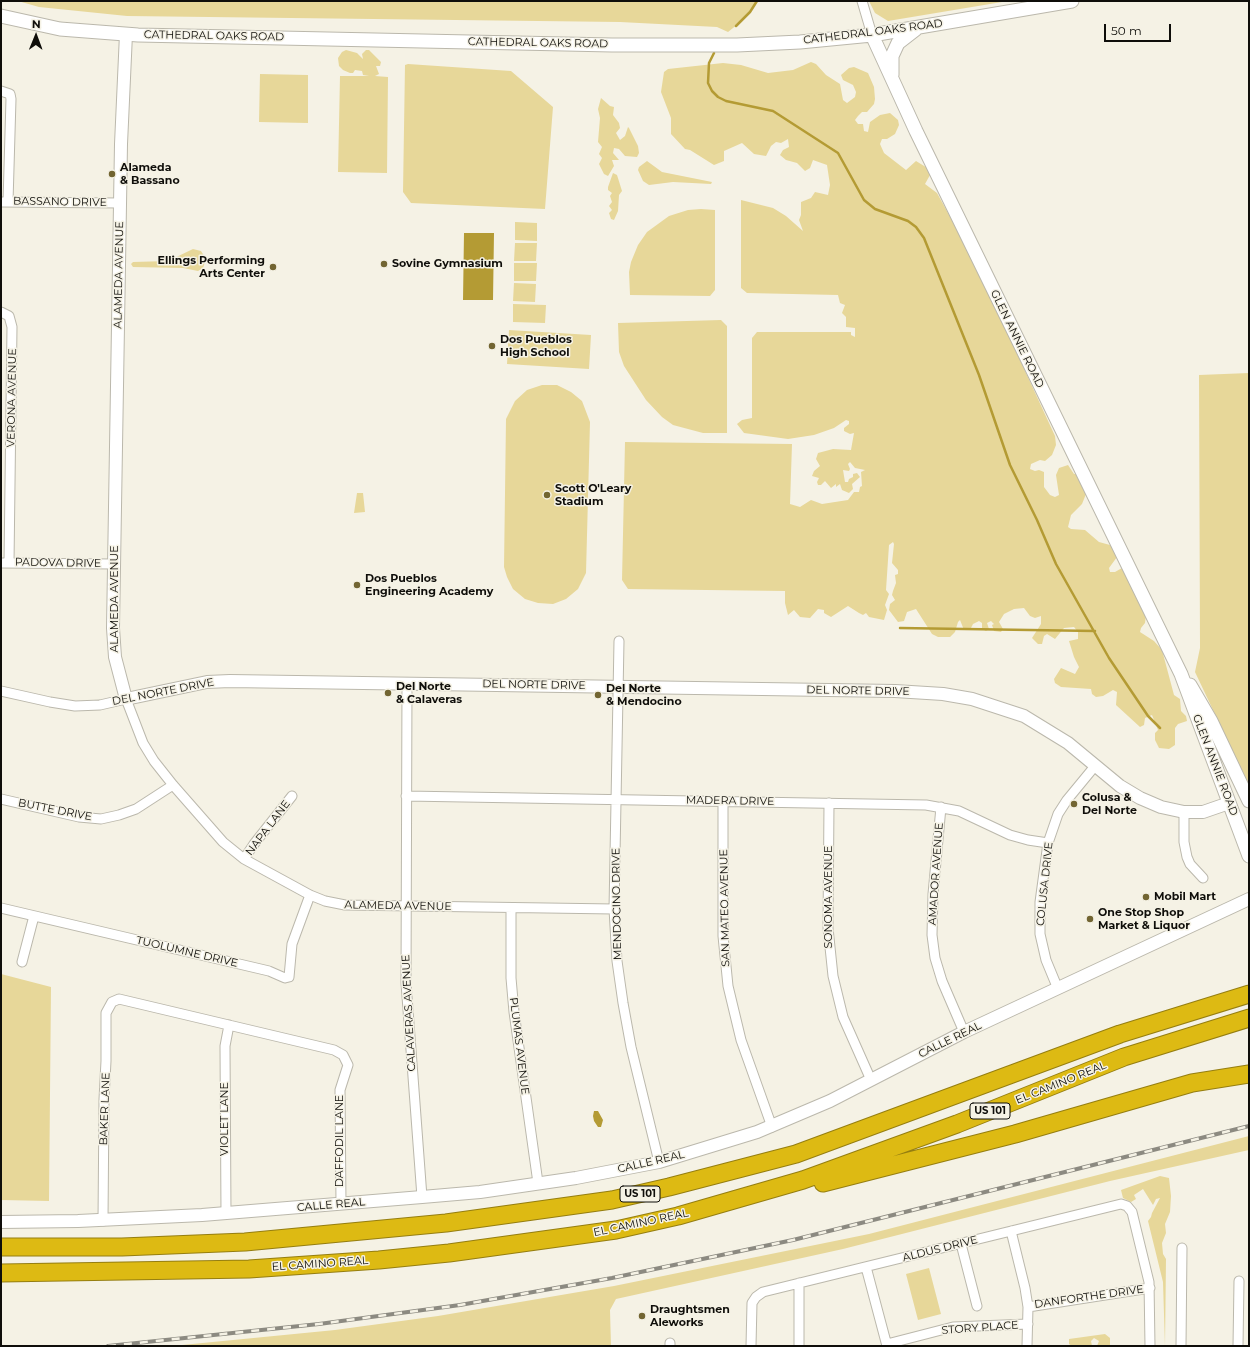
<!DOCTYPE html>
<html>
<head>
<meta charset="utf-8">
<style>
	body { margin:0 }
	#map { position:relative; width:1250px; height:1347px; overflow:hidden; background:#f5f2e5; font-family:Montserrat,sans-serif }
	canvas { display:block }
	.frame { position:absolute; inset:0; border:2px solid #0f0e0a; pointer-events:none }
	.north { position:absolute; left:16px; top:16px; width:40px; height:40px; -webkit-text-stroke:3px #f5f2e5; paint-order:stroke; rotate:1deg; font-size:11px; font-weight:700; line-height:16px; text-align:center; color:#0f0e0a }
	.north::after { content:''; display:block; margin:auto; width:14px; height:18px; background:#0f0e0a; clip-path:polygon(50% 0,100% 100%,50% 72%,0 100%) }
	.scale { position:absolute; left:1104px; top:24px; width:67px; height:18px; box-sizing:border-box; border:2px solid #0f0e0a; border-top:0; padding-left:5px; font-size:12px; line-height:14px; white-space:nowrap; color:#0f0e0a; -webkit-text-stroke:3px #f5f2e5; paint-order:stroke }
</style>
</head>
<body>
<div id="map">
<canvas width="1250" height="1347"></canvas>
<div class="frame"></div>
<div class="north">N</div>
<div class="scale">50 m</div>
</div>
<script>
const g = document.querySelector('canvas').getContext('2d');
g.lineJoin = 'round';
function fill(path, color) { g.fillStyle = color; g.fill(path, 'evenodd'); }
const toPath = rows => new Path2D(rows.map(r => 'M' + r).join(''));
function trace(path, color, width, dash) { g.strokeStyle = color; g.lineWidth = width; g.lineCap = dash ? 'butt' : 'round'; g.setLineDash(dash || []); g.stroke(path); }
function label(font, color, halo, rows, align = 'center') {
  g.font = font + ' Montserrat,sans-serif'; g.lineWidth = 3; g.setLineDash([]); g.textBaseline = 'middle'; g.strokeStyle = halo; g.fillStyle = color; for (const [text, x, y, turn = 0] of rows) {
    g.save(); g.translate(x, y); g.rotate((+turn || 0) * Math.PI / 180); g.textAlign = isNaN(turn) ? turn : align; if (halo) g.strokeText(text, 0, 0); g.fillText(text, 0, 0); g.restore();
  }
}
fill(toPath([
	[18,1,757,1,743,20,728,32,717,27,620,22,127,16,39,7],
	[869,1,1008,1,888,21,875,13],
	[346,50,357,53,363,59,362,54,366,50,369,50,381,62,380,66,376,66,379,74,375,76,388,77,387,173,338,172,340,76,369,76,363,75,362,71,355,70,353,73,350,73,343,70,339,66,338,58,342,52],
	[811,62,816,64,826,75,840,84,843,100,847,103,855,97,856,92,853,85,843,80,841,75,849,68,854,67,868,73,874,87,875,99,874,104,867,112,862,112,858,116,855,120,858,124,863,124,864,131,868,132,870,122,880,115,890,113,898,120,899,125,895,134,887,139,882,139,880,144,884,153,906,170,916,161,929,169,930,175,925,184,937,193,974,260,1055,436,1056,445,1052,455,1045,461,1040,460,1031,464,1030,469,1035,471,1039,470,1044,472,1044,487,1050,495,1055,497,1059,495,1056,475,1059,468,1068,465,1074,474,1078,474,1086,494,1082,504,1071,515,1068,527,1071,529,1085,530,1099,542,1110,545,1113,548,1117,557,1109,568,1110,572,1115,572,1122,568,1125,570,1146,615,1145,623,1141,628,1140,632,1154,641,1162,650,1174,695,1180,699,1181,711,1186,716,1187,721,1178,724,1175,728,1175,745,1169,749,1159,748,1155,740,1155,733,1158,730,1152,715,1145,718,1144,725,1140,727,1116,705,1117,692,1113,690,1103,696,1096,697,1092,694,1091,689,1061,687,1055,683,1054,679,1061,668,1075,674,1079,667,1074,657,1069,641,1078,639,1078,632,1074,627,1064,628,1055,639,1047,634,1044,636,1042,644,1038,644,1032,638,1041,624,1041,616,1035,618,1030,616,1024,608,1014,609,1004,614,999,622,1003,629,1001,632,994,631,992,625,994,624,991,621,987,623,989,629,986,631,982,629,982,623,979,621,973,624,971,628,964,630,960,620,958,622,955,632,950,637,938,637,932,634,916,609,907,612,904,621,898,622,889,610,890,604,895,600,892,595,893,591,896,583,895,575,898,574,898,570,892,563,894,544,893,542,889,545,886,590,889,594,885,605,887,610,884,620,869,617,866,613,863,615,859,613,848,606,831,617,824,613,824,610,818,609,810,618,800,617,794,610,788,615,785,603,785,591,628,589,622,580,625,442,792,444,790,504,800,507,811,500,822,504,848,500,854,492,859,492,860,487,862,486,861,472,865,470,855,468,850,462,848,464,850,469,849,471,843,470,845,482,848,482,849,479,853,477,853,474,857,473,860,477,852,484,853,489,849,493,842,490,840,484,836,487,836,484,831,488,825,481,821,485,818,485,817,482,819,478,812,476,814,471,820,466,816,459,818,453,833,449,851,450,854,433,850,434,844,431,844,428,849,424,849,421,846,420,834,428,814,435,788,439,744,433,737,424,742,420,752,418,752,338,757,332,851,332,851,335,855,337,855,328,846,327,846,317,842,313,845,305,840,303,838,295,747,293,741,288,741,200,773,208,786,216,803,231,799,220,801,215,801,202,811,198,815,192,828,195,830,185,827,165,813,160,810,168,805,171,797,163,786,160,780,155,783,150,789,147,788,139,781,143,776,142,771,146,766,156,754,154,742,143,724,151,724,161,714,165,690,150,685,149,671,134,671,118,661,92,664,72,668,69,723,63,741,65,768,73,793,70],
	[408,64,511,71,553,107,545,209,411,203,403,192,405,65],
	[260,74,308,75,308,123,259,122],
	[601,98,610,106,614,107,613,115,619,123,620,128,616,133,620,140,625,136,628,127,629,128,638,146,639,153,637,157,625,156,619,149,614,148,613,153,619,160,612,160,614,166,608,176,604,174,599,164,602,158,599,154,602,147,598,142,600,118,598,109],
	[647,161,662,172,712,182,711,184,673,182,649,185,643,181,638,170,639,167],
	[613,173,617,175,622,191,619,195,618,211,614,220,611,219,609,213,612,210,609,206,612,202,610,196,612,193,608,190,608,187],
	[701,209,715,210,715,290,710,296,630,295,629,272,631,262,638,245,647,232,669,216,688,210],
	[515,222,537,223,537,241,515,240],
	[515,243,537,243,536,261,514,261],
	[193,249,201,251,206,259,203,268,198,271,183,268,133,267,131,264,133,262,168,261],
	[514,263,537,263,536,281,514,281],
	[514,283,536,284,535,302,513,301],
	[513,304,546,305,545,323,513,322],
	[721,320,727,326,727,433,703,433,673,425,662,417,646,400,624,366,619,352,618,323],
	[509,330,591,335,589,369,507,364],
	[1249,373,1249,786,1195,672,1200,648,1199,375],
	[542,385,557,385,571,392,582,401,590,422,586,573,578,589,566,599,553,604,538,603,525,599,513,589,507,577,504,567,506,419,515,401,527,390],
	[357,493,363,493,365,512,354,513],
	[1,974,51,987,49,1201,1,1200],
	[1249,1136,1249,1150,1110,1181,843,1249,616,1299,610,1310,611,1346,172,1346,335,1330,438,1316,614,1286,869,1234],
	[1160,1176,1169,1178,1171,1196,1170,1212,1165,1224,1166,1233,1162,1243,1163,1254,1166,1259,1165,1346,1163,1282,1148,1221,1151,1217,1152,1213,1160,1198,1156,1199,1153,1205,1143,1189,1134,1195,1136,1199,1131,1202,1123,1198,1121,1190],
	[929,1268,941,1314,918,1320,906,1274],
	[1105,1334,1110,1338,1110,1346,1097,1346,1099,1341,1094,1338,1091,1341,1092,1346,1072,1346,1069,1344,1069,1339]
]), '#e7d799');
fill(toPath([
	[464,233,494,233,493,300,463,300],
	[594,1111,598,1111,603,1120,601,1127,598,1127,594,1121,593,1116]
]), '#b49b34');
trace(toPath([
	[736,26,750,12,757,1],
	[714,53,709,63,708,83,712,91,718,97,726,101,773,111,838,153,864,200,875,209,908,221,916,227,924,238,979,375,1010,465,1037,520,1056,564,1109,658,1148,716,1160,728],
	[900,628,1095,631]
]), '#b49b34', 2.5);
const minor = toPath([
	[862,1,872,35],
	[1,91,10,94,11,99,8,202],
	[1,202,120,203],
	[1,312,9,316,12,327,9,563],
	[1,563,114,564],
	[619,641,614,909,617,961,623,1003,631,1047,659,1162],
	[407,683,406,983,422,1197],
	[1,691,50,702,75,706,100,705,126,699,143,743,154,761,173,785,223,842,244,859,310,895,325,901,345,905,614,909],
	[406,796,926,805,959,811,1010,835,1028,840,1048,843],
	[1,799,79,817,101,819,119,815,136,809,173,785],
	[723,801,723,936,728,986,741,1040,772,1127],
	[829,803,828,928,833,976,843,1017,871,1080],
	[941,807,933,894,932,935,935,958,942,981,964,1032],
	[1184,812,1184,842,1187,857,1190,864,1203,878],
	[244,859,254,844,292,796],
	[1,908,269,971,285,978,289,977,292,944,310,895],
	[511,908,511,978,514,1012,538,1183],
	[22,962,34,916],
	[1058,989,1046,960,1040,934,1040,902,1048,843,1058,814,1067,800,1095,766],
	[226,1214,225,1046,229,1025],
	[103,1221,104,1099,106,1061,106,1013,112,1002,119,999,334,1050,343,1055,348,1065,340,1090,341,1204],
	[1011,1231,1025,1288,1028,1307,1027,1346],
	[961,1244,977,1306],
	[866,1267,887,1346],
	[1028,1307,1150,1288],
	[670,1343,670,1346],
	[887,1344,953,1327,1028,1324],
	[751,1346,752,1303,756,1297,763,1292,1121,1204,1127,1206,1132,1212,1149,1282,1150,1346],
	[799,1346,799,1283],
	[1181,1346,1182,1248],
	[1238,1346,1239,1281]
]);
const tertiary = toPath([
	[126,34,121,144,113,628,115,657,126,699,207,682,230,681,895,691,943,694,972,699,1024,716,1068,743,1120,786,1140,798,1161,807,1184,812,1203,812,1229,803],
	[1,1222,78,1221,202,1215,422,1197,480,1192,576,1178,659,1162,757,1132,830,1101,964,1032,1249,899]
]);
const secondary = toPath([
	[1,16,60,29,138,35,612,45,737,45,800,42,872,35,1072,1],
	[872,35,916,131,1181,674,1249,856],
	[892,75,892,56,898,43,916,29],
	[1190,685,1211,721,1249,801]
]);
const motorway = toPath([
	[823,1183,1015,1134,1192,1083,1249,1074],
	[1,1247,122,1247,245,1242,446,1223,612,1200,669,1187,796,1154,1120,1034,1249,994],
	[1,1273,249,1269,379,1260,449,1253,616,1230,678,1216,803,1180,957,1124,1124,1057,1249,1018]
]);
trace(minor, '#bbb8ac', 11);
trace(tertiary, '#bbb8ac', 14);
trace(secondary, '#bbb8ac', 15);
trace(motorway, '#957e10', 19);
trace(minor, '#fff', 9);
trace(tertiary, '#fff', 12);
trace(secondary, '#fff', 13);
trace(motorway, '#ddba13', 17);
const rail = toPath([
	[108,1346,319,1324,460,1305,612,1278,793,1240,1249,1126]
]);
trace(rail, '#8c8a81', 4);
trace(rail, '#f5f2e5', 2.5, [8]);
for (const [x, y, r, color] of [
	[112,174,4,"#726532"],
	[384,264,4,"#726532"],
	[273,267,4,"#726532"],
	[492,346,4,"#726532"],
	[547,495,4,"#726532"],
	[357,585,4,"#726532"],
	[388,693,4,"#726532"],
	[598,695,4,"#726532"],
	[1074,804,4,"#726532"],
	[1146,897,4,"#726532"],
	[1090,919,4,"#726532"],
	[642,1316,4,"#726532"]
]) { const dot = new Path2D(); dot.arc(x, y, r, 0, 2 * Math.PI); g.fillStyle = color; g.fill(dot); trace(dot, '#f5f2e5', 1.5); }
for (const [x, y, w] of [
	[990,1111,40],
	[640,1194,40]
]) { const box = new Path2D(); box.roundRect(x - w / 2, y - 8, w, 16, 3); g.fillStyle = '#f5f2e5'; g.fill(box); trace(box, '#0f0e0a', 1); }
label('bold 10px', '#0f0e0a', null, [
	["US 101",990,1111],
	["US 101",640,1194]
]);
label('11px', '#0f0e0a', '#f5f2e5', [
	["CATHEDRAL OAKS ROAD",873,32,-7],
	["CATHEDRAL OAKS ROAD",214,36,1],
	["CATHEDRAL OAKS ROAD",538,43,1],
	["BASSANO DRIVE",60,202,1],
	["ALAMEDA AVENUE",119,275,-89],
	["GLEN ANNIE ROAD",1017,339,64],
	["VERONA AVENUE",12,398,-89],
	["PADOVA DRIVE",58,563,1],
	["ALAMEDA AVENUE",115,599,-90],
	["DEL NORTE DRIVE",534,685,1],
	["DEL NORTE DRIVE",858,691,1],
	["DEL NORTE DRIVE",163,692,-11],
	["GLEN ANNIE ROAD",1215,765,69],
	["MADERA DRIVE",730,801,1],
	["BUTTE DRIVE",55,810,11],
	["NAPA LANE",268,828,-53],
	["AMADOR AVENUE",936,874,-86],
	["COLUSA DRIVE",1045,884,-84],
	["SONOMA AVENUE",829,897,-90],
	["MENDOCINO DRIVE",617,904,-91],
	["ALAMEDA AVENUE",398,906,1],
	["SAN MATEO AVENUE",725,908,-91],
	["TUOLUMNE DRIVE",187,952,13],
	["CALAVERAS AVENUE",409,1013,-93],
	["CALLE REAL",950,1040,-26],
	["PLUMAS AVENUE",519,1046,83],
	["EL CAMINO REAL",1061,1083,-22],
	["BAKER LANE",105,1109,-88],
	["VIOLET LANE",225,1119,-90],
	["DAFFODIL LANE",340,1141,-90],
	["CALLE REAL",651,1162,-13],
	["CALLE REAL",331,1205,-5],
	["EL CAMINO REAL",641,1223,-12],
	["ALDUS DRIVE",940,1249,-14],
	["EL CAMINO REAL",320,1264,-4],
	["DANFORTHE DRIVE",1089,1297,-8],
	["STORY PLACE",980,1328,-4]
]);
label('bold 11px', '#0f0e0a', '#f5f2e5', [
	["Alameda",120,168],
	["& Bassano",120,181],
	["Ellings Performing",265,261,"right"],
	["Arts Center",265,274,"right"],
	["Sovine Gymnasium",392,264],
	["Dos Pueblos",500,340],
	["High School",500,353],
	["Scott O'Leary",555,489],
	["Stadium",555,502],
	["Dos Pueblos",365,579],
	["Engineering Academy",365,592],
	["Del Norte",396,687],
	["& Calaveras",396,700],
	["Del Norte",606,689],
	["& Mendocino",606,702],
	["Colusa &",1082,798],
	["Del Norte",1082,811],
	["Mobil Mart",1154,897],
	["One Stop Shop",1098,913],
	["Market & Liquor",1098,926],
	["Draughtsmen",650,1310],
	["Aleworks",650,1323]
], 'left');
</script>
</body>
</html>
